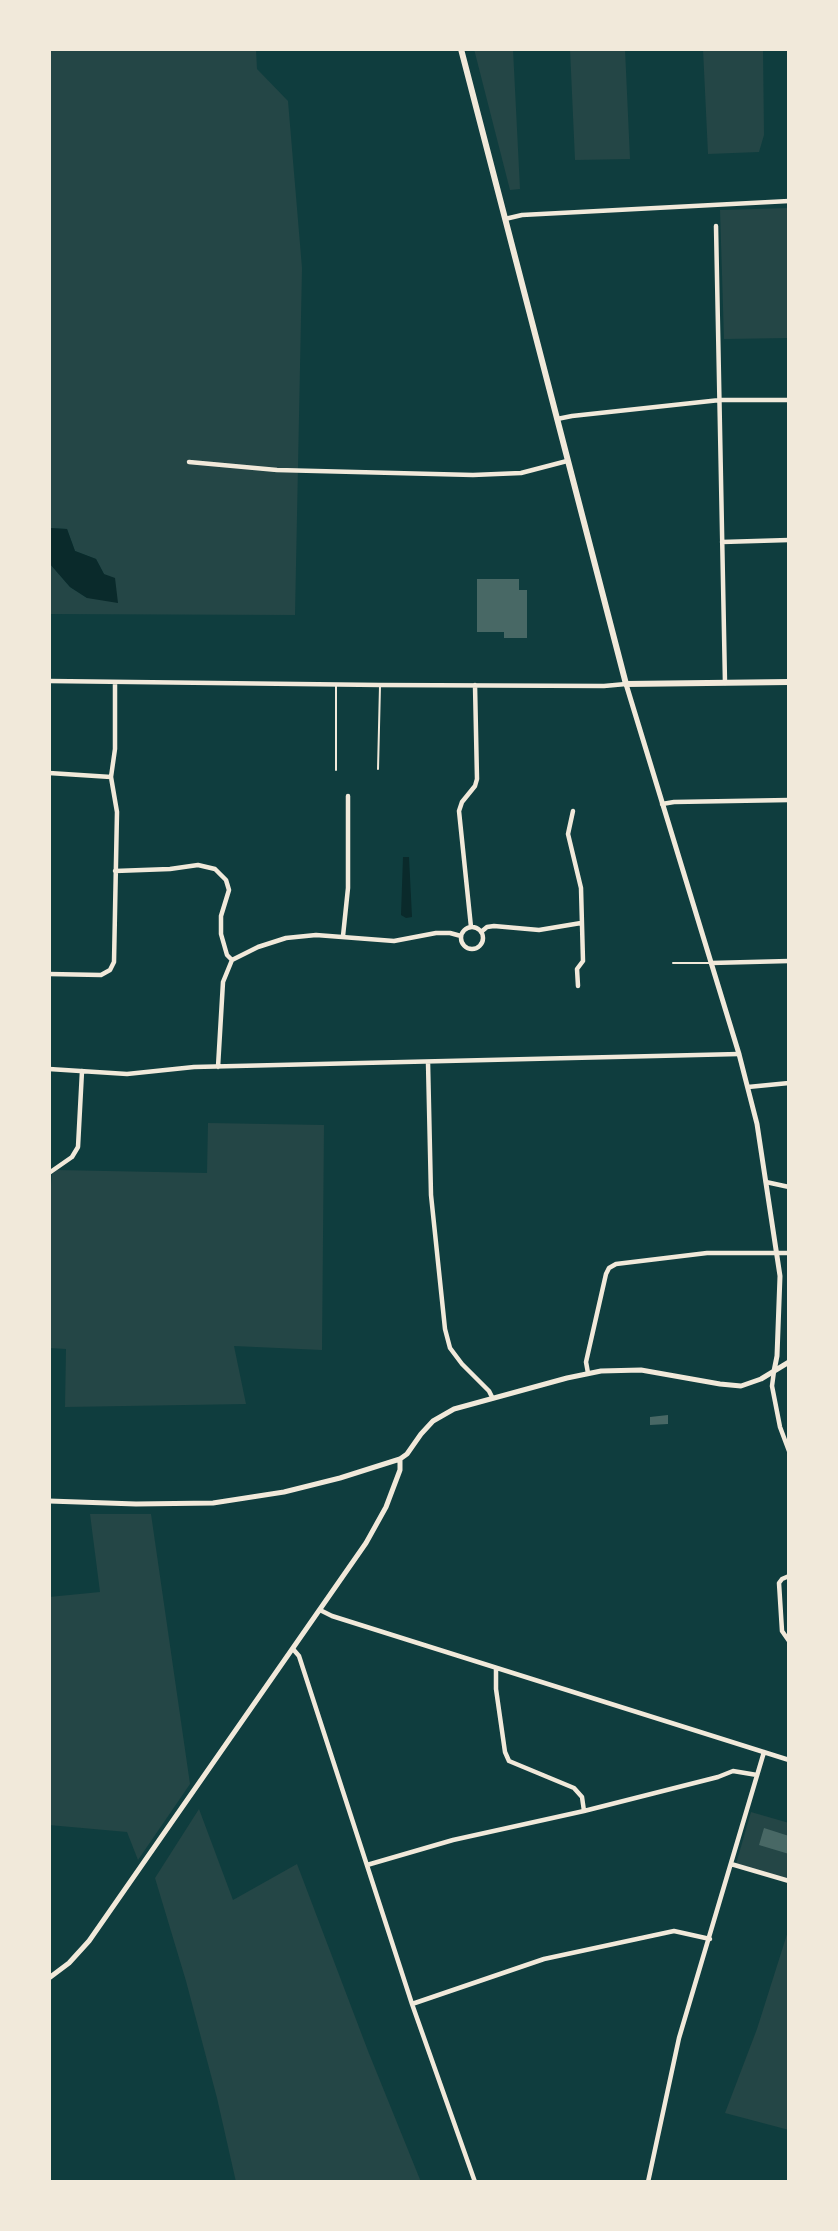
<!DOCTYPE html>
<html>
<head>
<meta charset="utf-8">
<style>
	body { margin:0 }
	#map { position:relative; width:838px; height:2231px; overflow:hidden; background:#0f3d3e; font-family:Manrope,sans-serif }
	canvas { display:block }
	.frame { position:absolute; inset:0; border:51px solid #f1e9da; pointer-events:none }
</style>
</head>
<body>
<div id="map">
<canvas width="838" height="2231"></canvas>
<div class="frame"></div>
</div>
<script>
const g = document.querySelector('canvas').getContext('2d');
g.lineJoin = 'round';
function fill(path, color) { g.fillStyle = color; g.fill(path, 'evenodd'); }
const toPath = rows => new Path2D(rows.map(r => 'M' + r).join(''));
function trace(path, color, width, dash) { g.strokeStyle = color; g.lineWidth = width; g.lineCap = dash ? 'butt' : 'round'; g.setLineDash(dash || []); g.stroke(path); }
fill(toPath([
	[49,49,256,49,257,69,288,101,302,268,295,615,49,614,49,552,50,564,70,587,87,598,104,574,96,559,75,551,67,529,49,528],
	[474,49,513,49,520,189,510,190],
	[570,49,625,49,630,159,575,160],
	[703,49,763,49,764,135,759,152,708,154],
	[789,208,789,338,724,339,720,210],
	[208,1123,324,1125,322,1350,234,1346,246,1404,65,1407,66,1349,49,1348,49,1209,52,1174,57,1170,207,1173],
	[90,1514,151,1514,190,1784,138,1860,127,1832,49,1825,49,1597,100,1592],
	[199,1809,233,1900,297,1864,368,2051,421,2182,236,2182,217,2098,186,1981,155,1878],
	[751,1812,789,1823,789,1879,736,1864],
	[789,1928,789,2130,725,2113,757,2029]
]), '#244646');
fill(toPath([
	[49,528,67,529,75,551,96,559,104,574,115,578,118,603,87,598,70,587,50,564],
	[403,857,409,857,412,917,406,918,401,915]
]), '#0a2a2b');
fill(toPath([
	[477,579,519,579,519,590,527,590,527,638,504,638,504,632,477,632],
	[668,1415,668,1424,650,1425,650,1417],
	[764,1828,789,1836,789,1854,759,1845]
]), '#486865');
trace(toPath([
	[378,769,380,686],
	[336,770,336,686],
	[673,963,710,963]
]), '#f1e9da', 2);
trace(toPath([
	[505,219,522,215,789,201],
	[716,226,725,683],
	[557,419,572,416,720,400,789,400],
	[189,462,277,470,473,475,521,473,567,461],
	[722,542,789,540],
	[49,681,380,685,604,686,626,684],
	[49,773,111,777],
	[662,804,674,802,789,800],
	[573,811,568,834,581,888,583,961,577,969,578,986],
	[115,871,170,869,198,865,215,869,226,880,229,890,221,916,221,934,227,955,232,960],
	'461 938a11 11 0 1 1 22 0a11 11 0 1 1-22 0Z',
	[471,927,459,811,462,802,475,786,477,779,475,685],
	[481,932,487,927,494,926,539,930,581,923],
	[343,936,348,888,348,796],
	[711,963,789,961],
	[49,974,101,975,110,970,114,962,117,812,111,777,115,749,115,682],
	[428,1062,431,1195,445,1329,450,1348,462,1364,489,1391,492,1397],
	[218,1067,223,982,232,960,258,947,286,938,316,935,394,941,436,933,450,933,461,936],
	[49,1069,127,1074,194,1067,739,1054],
	[748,1087,789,1083],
	[49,1173,72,1157,78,1147,82,1071],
	[766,1182,789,1187],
	[774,1371,772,1386,780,1427,789,1451],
	[588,1373,586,1362,606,1274,609,1268,616,1264,707,1253,789,1253],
	[789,1576,782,1579,779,1583,782,1631,789,1641],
	[320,1610,332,1616,789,1760],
	[293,1649,299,1656,412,2004,475,2182],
	[496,1668,496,1689,505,1752,509,1761,574,1788,582,1797,584,1811],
	[731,1864,789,1881],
	[367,1865,453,1840,584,1811,718,1777,733,1771,757,1775],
	[412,2004,544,1959,674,1931,710,1939],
	[648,2182,679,2038,764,1752]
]), '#f1e9da', 4.5);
trace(toPath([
	[626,684,739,1054,757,1124,780,1276,777,1356,774,1371],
	[49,1501,136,1504,213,1503,284,1492,340,1478,400,1459,407,1454,421,1434,433,1421,454,1409,567,1378,601,1371,641,1370,720,1384,741,1386,761,1379,789,1362],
	[49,1978,69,1963,89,1941,366,1543,386,1507,400,1470,400,1459]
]), '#f1e9da', 5);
trace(toPath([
	[461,49,626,684,789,682]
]), '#f1e9da', 6);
</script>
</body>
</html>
